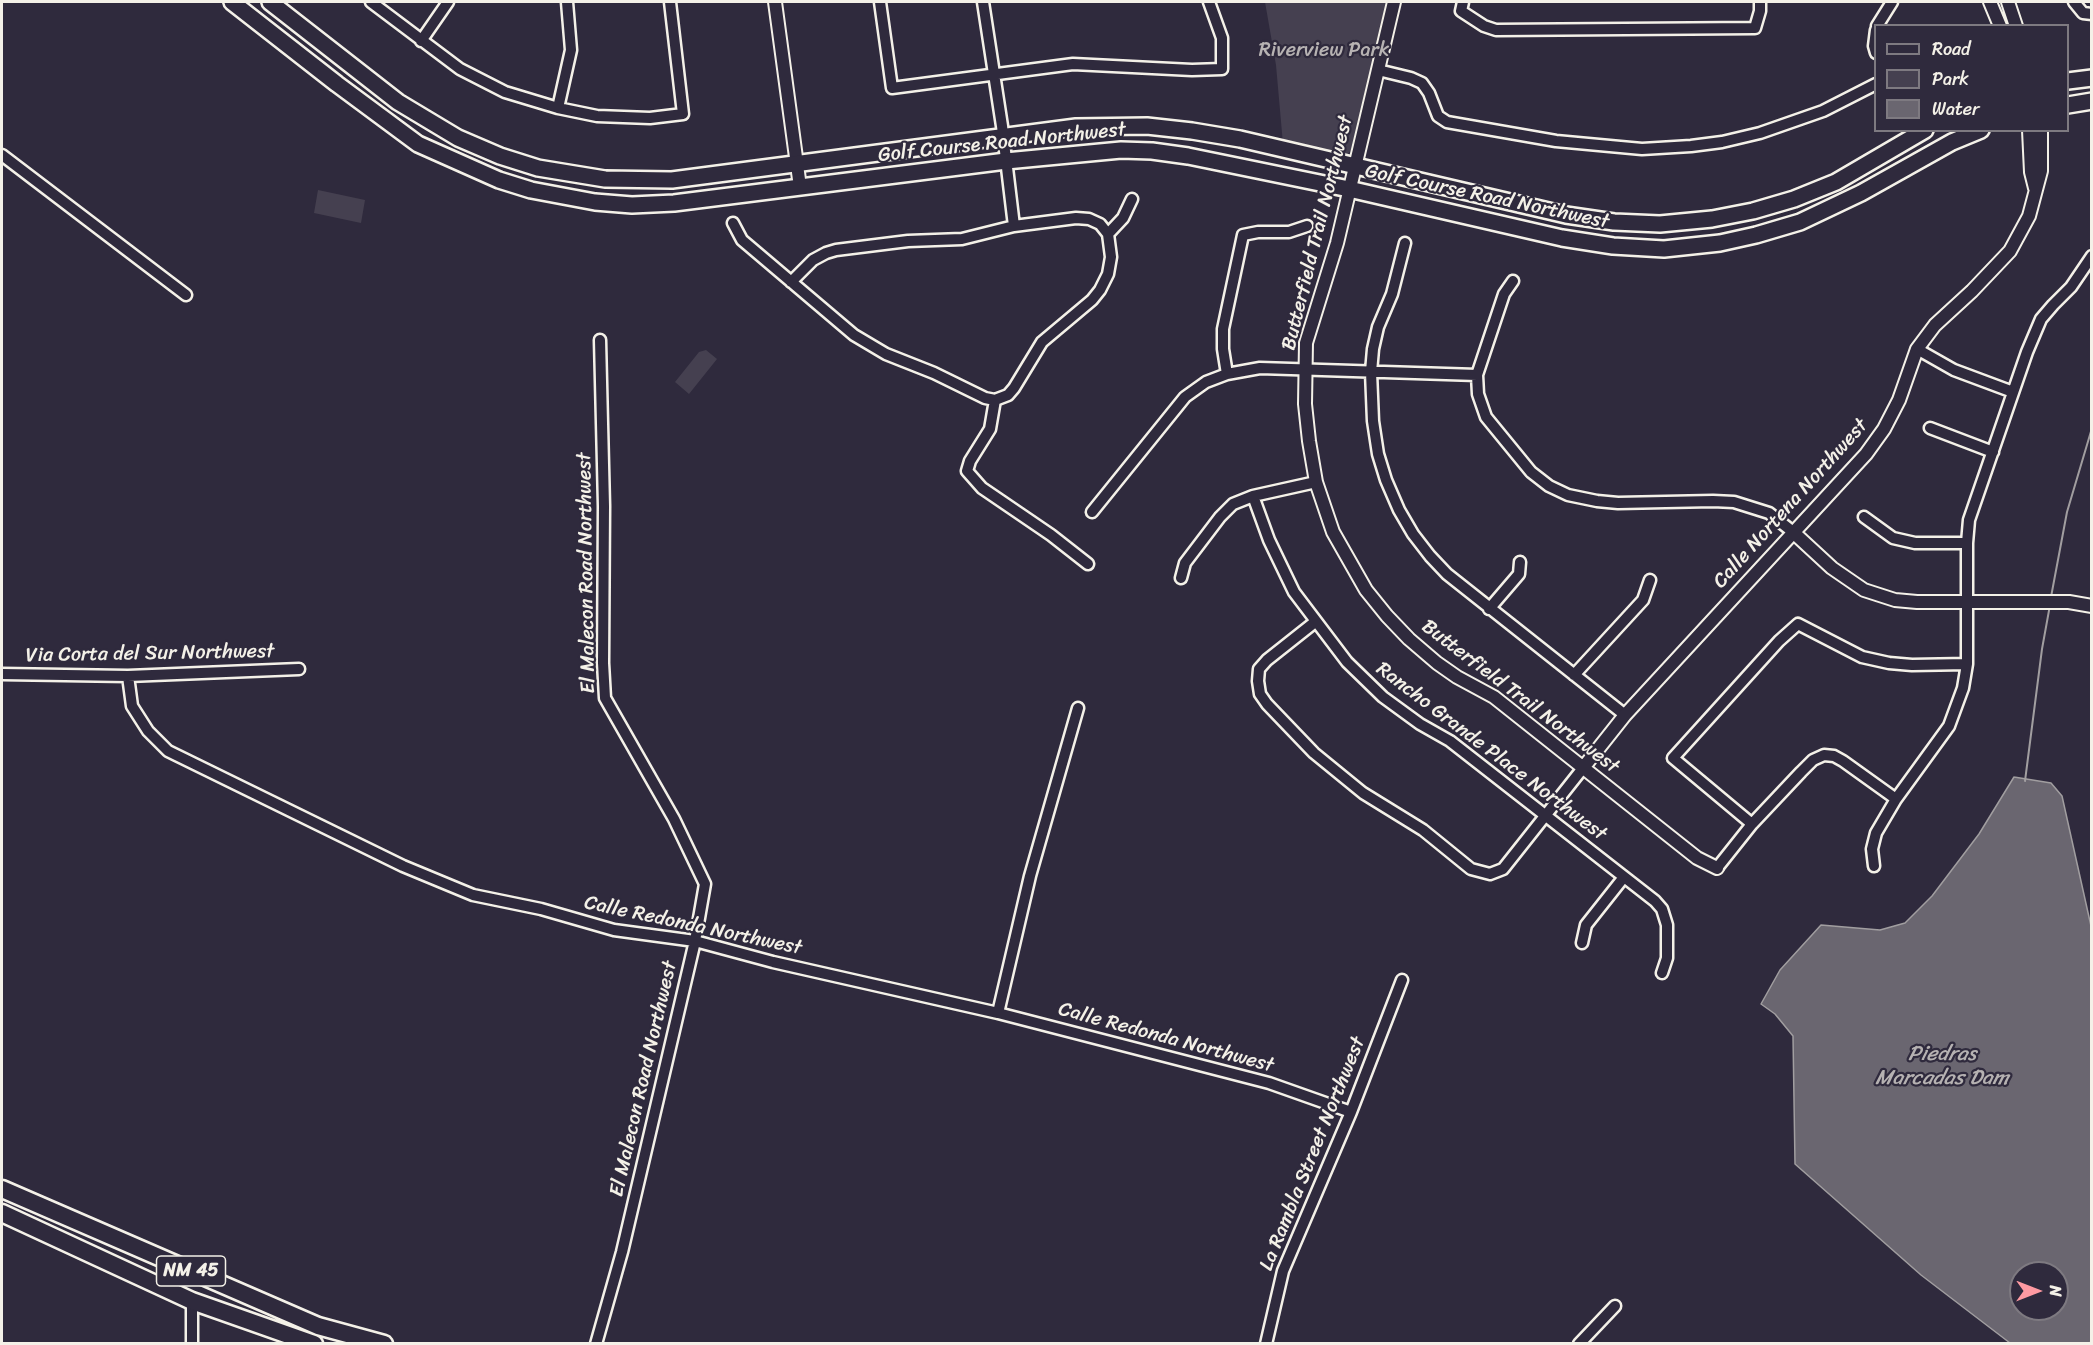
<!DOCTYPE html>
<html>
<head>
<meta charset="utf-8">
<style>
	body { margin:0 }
	#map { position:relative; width:2093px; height:1345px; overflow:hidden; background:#2f2a3d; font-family:Sriracha,sans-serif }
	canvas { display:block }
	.frame { position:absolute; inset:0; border:3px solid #f4f1e8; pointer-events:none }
	.legend { position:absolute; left:1874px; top:24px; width:195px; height:108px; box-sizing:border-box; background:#2f2a3d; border:2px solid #7e7a81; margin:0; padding:8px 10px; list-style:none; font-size:18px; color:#f4f1e8 }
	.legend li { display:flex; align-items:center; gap:12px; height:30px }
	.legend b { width:30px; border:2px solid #7e7a81 }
	.north { position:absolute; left:2009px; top:1261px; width:60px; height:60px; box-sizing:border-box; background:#2f2a3d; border:2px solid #7e7a81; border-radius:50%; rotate:90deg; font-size:16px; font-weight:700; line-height:24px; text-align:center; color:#f4f1e8 }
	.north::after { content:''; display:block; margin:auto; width:21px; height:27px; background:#ff9aa2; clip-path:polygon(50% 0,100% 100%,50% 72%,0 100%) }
</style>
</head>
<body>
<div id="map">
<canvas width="2093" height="1345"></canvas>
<div class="frame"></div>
<ul class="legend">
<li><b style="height:8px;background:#2f2a3d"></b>Road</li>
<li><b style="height:16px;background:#454050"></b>Park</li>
<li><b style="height:16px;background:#6a6670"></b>Water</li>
</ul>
<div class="north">N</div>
</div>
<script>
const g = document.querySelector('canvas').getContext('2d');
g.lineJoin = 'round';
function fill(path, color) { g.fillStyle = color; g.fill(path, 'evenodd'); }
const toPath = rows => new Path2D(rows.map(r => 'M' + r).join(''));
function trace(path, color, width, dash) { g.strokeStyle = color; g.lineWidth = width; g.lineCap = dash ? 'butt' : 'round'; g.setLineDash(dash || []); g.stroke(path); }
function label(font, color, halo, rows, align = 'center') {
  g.font = font + ' Sriracha,sans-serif'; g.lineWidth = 4.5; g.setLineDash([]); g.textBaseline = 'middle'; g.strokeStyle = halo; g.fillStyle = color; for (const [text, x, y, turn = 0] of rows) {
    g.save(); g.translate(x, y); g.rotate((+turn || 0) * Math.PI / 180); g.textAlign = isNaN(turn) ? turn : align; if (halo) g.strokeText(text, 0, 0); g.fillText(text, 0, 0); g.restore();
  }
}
fill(toPath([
	[1265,2,1387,2,1351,150,1348,154,1343,156,1283,144,1276,65],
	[318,190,365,200,361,223,314,213],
	[706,350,717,359,689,394,675,382,699,352]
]), '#454050');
const water = toPath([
	[2014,777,2051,783,2062,796,2091,926,2092,1341,2089,1343,2010,1343,1921,1275,1795,1164,1793,1036,1775,1014,1761,1004,1780,970,1821,925,1880,930,1905,923,1932,896,1979,834,2014,777],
	[2021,1273,2057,1273,2057,1309,2021,1309,2021,1273]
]);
fill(water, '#6a6670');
trace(water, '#a19ea0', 1.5);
trace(toPath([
	[2051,597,2067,512,2092,428],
	[2025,781,2042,649,2050,605]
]), '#a19ea0', 2);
const minor = toPath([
	[371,2,460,69,505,92,558,108,597,116,650,118,683,114,670,2],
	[880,2,892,88,1073,64,1192,70,1222,69,1222,38,1209,2],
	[983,2,1002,126,1014,226],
	[1463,2,1461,11,1484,26,1496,30,1755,28,1760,11,1760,2],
	[2074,2,2083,13,2092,14],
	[1877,26,1892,2],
	[1876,30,1874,46,1876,53],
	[421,41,448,2],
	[1378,70,1411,78,1422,83,1429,93,1438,116,1447,122,1556,141,1642,149,1691,146,1722,142,1760,133,1823,111,1876,84],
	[558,108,571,50,567,2],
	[2,155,186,295],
	[733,223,742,240,854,335,886,354,934,373,985,398,995,400],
	[1405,243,1392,294,1378,327,1373,349,1371,372,1373,421,1378,454,1386,480,1399,510,1413,534,1430,556,1447,574,1625,715],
	[1513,281,1504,294,1477,375,1478,394,1486,417,1531,472,1549,486,1568,495,1597,501,1618,503,1713,501,1734,502,1769,513,1793,532],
	[791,282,813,260,826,253,836,250,908,241,962,239,1014,226,1076,218,1089,219,1100,224,1108,234],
	[1917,349,1954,370,2013,392],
	[1227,374,1223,349,1223,329,1243,235,1258,232,1289,232,1307,226],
	[1930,428,1993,452],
	[1253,496,1269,540,1294,592,1347,662,1383,697,1420,724,1450,741,1655,901,1662,909,1667,925,1667,958,1662,973],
	[1092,512,1185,397,1206,382,1227,374,1260,368,1477,375],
	[1864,517,1893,538,1915,543,1967,543],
	[1088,564,1051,535,982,488,967,471,970,461,990,429,995,400,1008,395,1014,388,1042,342,1092,300,1100,290,1108,274,1111,257,1108,234,1123,218,1132,199],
	[1181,578,1185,563,1220,517,1233,504,1253,496,1316,482],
	[1489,609,1519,574,1520,562],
	[1315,622,1267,660,1259,669,1258,681,1260,694,1267,704,1314,753,1363,793,1423,830,1471,869,1490,874,1503,869,1583,768],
	[2,674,128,676,299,669],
	[1574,675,1643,600,1650,580],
	[128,676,132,706,148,731,168,751,403,866,473,895,541,909,614,930,695,941,773,962,998,1013,1269,1083,1351,1112],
	[1752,824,1673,758,1779,641,1798,624,1862,657,1889,663,1912,665,1967,664],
	[1874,866,1872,849,1876,833,1896,799,1949,726,1963,688,1967,664,1967,543,1969,520,2027,352,2041,319,2053,305,2071,287,2092,256],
	[1717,868,1752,824,1801,772,1813,760,1824,755,1834,756,1843,761,1896,799],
	[1582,943,1586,925,1624,877],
	[998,1013,1030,876,1078,708],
	[192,1344,192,1301],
	[596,1344,622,1252,695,941,705,884,674,819,605,698,603,663,604,506,600,340],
	[1266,1344,1283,1271,1351,1112,1402,980],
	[1579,1344,1615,1306]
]);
const tertiary = toPath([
	[775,2,800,187],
	[1394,2,1337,243,1306,343,1305,404,1309,441,1316,482,1333,532,1366,590,1387,616,1409,639,1437,663,1457,677,1494,697,1697,858,1717,868],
	[1990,2,2000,26],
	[2008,2,2016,26],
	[2029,130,2031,172,2035,188],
	[1793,532,1832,568,1864,590,1895,600,1917,602,2069,602,2092,606],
	[1583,768,1625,715,1866,454,1884,429,1899,400,1917,349,1935,325,1972,291,2010,251,2029,216,2041,171,2041,130]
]);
const secondary = toPath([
	[232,2,337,84,418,144,499,180,531,190,595,202,632,205,674,203,1006,161,1121,150,1152,151,1188,156,1349,189,1562,238,1613,246,1664,249,1720,243,1756,235,1800,222,1861,193,1952,142,1981,130],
	[270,2,398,102,458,138,500,156,538,168,605,179,672,180,1076,127,1147,126,1192,131,1240,139,1566,215,1614,222,1660,224,1712,219,1753,211,1794,199,1836,182,1925,130],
	[2068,81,2092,78],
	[2068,105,2092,101]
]);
const primary = toPath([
	[2,1189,318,1326,384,1344],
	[2,1213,192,1301,314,1344]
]);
trace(minor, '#f4f1e8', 15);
trace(tertiary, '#f4f1e8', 16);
trace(secondary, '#f4f1e8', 20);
trace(primary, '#f4f1e8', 21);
trace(minor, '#2f2a3d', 10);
trace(tertiary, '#2f2a3d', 12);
trace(secondary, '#2f2a3d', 15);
trace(primary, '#2f2a3d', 16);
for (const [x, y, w] of [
	[191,1271,69]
]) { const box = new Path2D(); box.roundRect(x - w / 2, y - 15, w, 30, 4.5); g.fillStyle = '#2f2a3d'; g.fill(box); trace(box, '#f4f1e8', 1.5); }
label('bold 18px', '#f4f1e8', null, [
	["NM 45",191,1271]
]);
label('20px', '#b7b3b3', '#2f2a3d', [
	["Riverview Park",1324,51]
]);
label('20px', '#f4f1e8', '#2f2a3d', [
	["Golf Course Road Northwest",1002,143,-6],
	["Golf Course Road Northwest",1487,197,12],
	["Butterfield Trail Northwest",1318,233,-76],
	["Calle Nortena Northwest",1791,504,-48],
	["El Malecon Road Northwest",587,573,-91],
	["Via Corta del Sur Northwest",150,654,-1],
	["Butterfield Trail Northwest",1520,697,37],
	["Rancho Grande Place Northwest",1491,752,37],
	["Calle Redonda Northwest",693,926,12],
	["Calle Redonda Northwest",1166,1038,15],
	["El Malecon Road Northwest",644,1079,-77],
	["La Rambla Street Northwest",1313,1154,-68]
]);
label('italic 21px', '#b6b2b2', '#2f2a3d', [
	["Piedras",1942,1055],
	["Marcadas Dam",1942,1079]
]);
</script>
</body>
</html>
